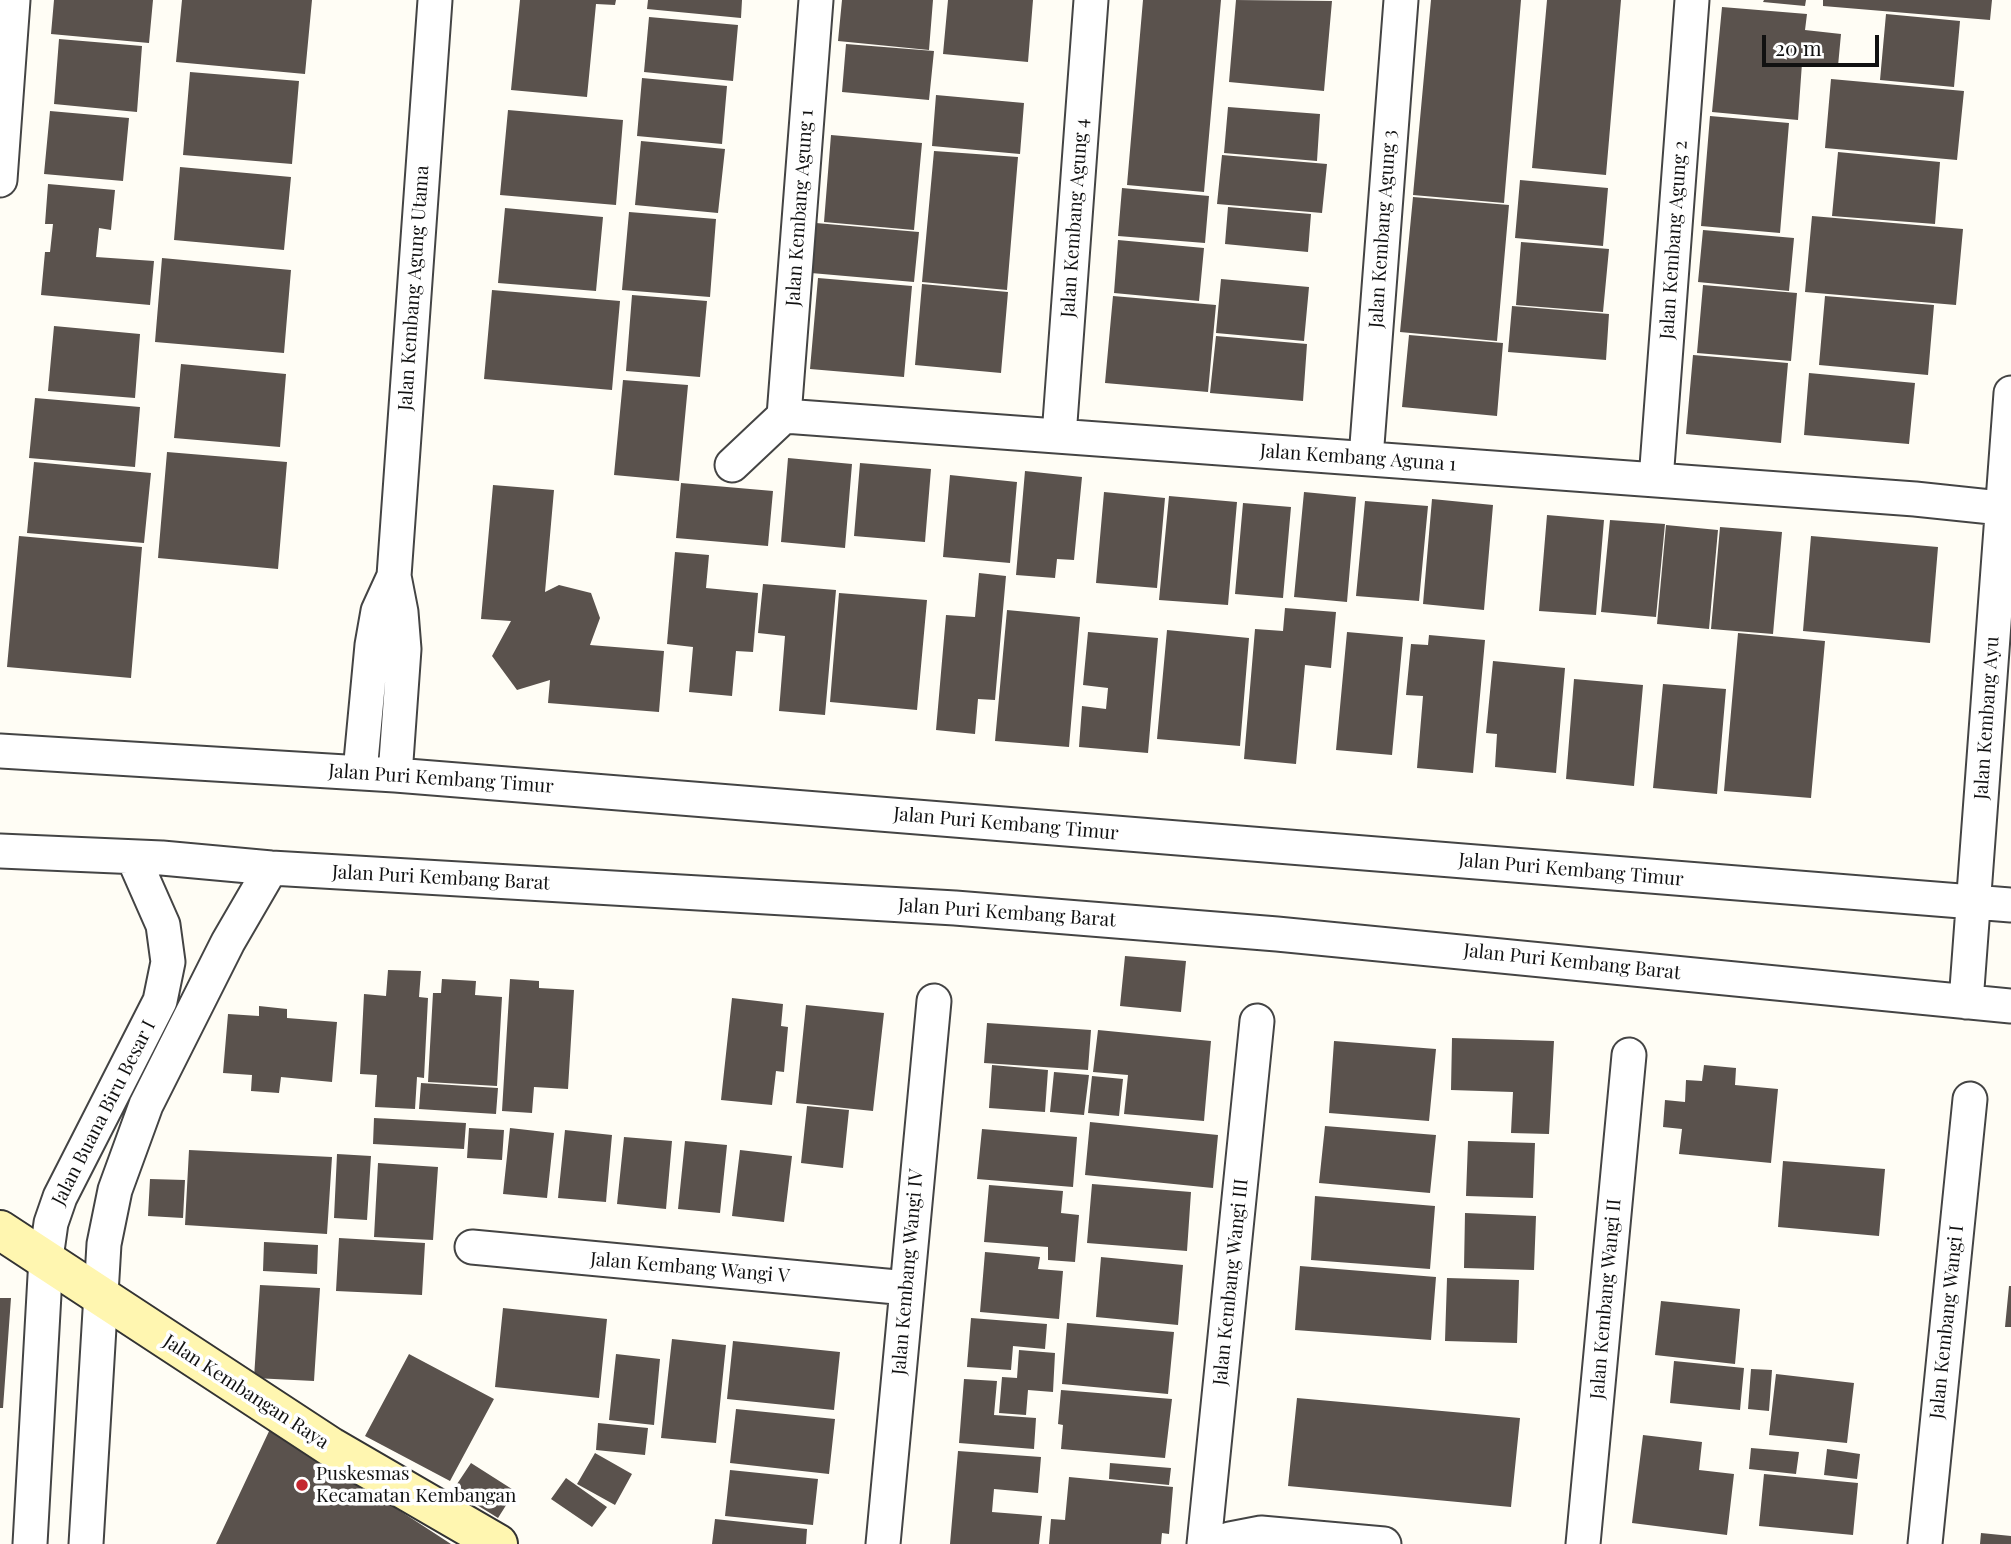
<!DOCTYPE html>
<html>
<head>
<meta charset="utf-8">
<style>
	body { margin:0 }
	#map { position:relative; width:2011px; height:1544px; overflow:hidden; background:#fffdf5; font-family:"Playfair Display",serif }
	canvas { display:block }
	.scale { position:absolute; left:1762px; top:35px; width:117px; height:32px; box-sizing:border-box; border:4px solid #111; border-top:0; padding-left:9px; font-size:21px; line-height:24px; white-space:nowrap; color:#111; -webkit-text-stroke:5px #fff; paint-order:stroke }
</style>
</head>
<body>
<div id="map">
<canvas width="2011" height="1544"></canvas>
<div class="scale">20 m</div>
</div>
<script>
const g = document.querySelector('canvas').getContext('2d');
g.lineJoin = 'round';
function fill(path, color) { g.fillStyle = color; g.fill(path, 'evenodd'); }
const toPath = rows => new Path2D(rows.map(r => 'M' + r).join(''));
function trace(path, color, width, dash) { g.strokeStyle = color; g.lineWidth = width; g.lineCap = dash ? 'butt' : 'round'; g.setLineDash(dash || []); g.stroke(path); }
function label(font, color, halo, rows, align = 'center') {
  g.font = font + ' "Playfair Display",serif'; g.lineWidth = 7; g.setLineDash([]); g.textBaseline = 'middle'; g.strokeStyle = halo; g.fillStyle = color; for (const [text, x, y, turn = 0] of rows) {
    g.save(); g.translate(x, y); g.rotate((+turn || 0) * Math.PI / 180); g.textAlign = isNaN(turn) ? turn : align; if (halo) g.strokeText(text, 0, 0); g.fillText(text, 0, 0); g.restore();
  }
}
fill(toPath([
	[54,0,153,0,149,43,51,34],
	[182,0,312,0,305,74,176,62],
	[520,0,616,0,615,5,596,4,587,97,511,90],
	[648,0,742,0,741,18,647,9],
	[842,0,933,0,929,50,838,41],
	[948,0,1033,0,1028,62,943,54],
	[1143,0,1221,0,1204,192,1127,185],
	[1236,0,1332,1,1324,91,1229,82],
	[1431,0,1521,0,1504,203,1413,195],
	[1547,0,1621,0,1606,175,1532,168],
	[1764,0,1806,0,1805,6,1763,2],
	[1823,0,1992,0,1990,20,1823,6],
	[1722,7,1807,14,1805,30,1841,34,1838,66,1802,63,1798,120,1712,112],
	[1886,14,1960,21,1954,87,1880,80],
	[649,17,738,25,733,81,644,72],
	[59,39,142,46,137,112,54,104],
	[846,44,934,51,929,100,842,92],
	[190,72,299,81,292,164,183,155],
	[642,78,727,86,722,144,637,136],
	[1831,79,1964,91,1957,160,1825,148],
	[936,95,1024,103,1020,154,932,146],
	[1228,107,1320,114,1317,161,1224,153],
	[508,110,623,120,616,205,500,195],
	[50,111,129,118,123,181,44,174],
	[1710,116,1789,123,1780,233,1701,226],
	[831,135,922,143,914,230,824,222],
	[641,141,725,149,718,213,635,205],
	[934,151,1018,157,1007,290,922,282],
	[1838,152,1940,162,1935,224,1832,216],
	[1222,155,1327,164,1322,213,1217,204],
	[180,167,291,177,284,250,174,240],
	[1520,180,1608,188,1603,246,1515,238],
	[48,184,115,190,111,230,99,228,96,257,154,261,150,305,41,295,45,252,50,252,53,224,45,224],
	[1122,188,1209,196,1205,243,1118,236],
	[1413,197,1509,205,1497,341,1400,332],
	[1228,207,1311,214,1308,252,1225,244],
	[505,208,603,217,596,291,498,283],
	[629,212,716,219,710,297,622,290],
	[1812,216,1963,229,1956,305,1805,292],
	[816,223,919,232,914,282,811,273],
	[1703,230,1794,238,1789,291,1698,282],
	[1118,240,1204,248,1199,301,1114,293],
	[1521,242,1609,249,1603,312,1516,305],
	[162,258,291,270,284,353,155,342],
	[818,278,912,286,904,377,810,369],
	[1221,279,1309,287,1304,341,1216,333],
	[922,284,1008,292,1001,373,915,365],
	[1703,285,1797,293,1791,361,1697,353],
	[492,290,620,301,612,390,484,379],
	[632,295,707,301,700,377,626,371],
	[1113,296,1216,305,1208,392,1105,383],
	[1825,296,1934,305,1928,375,1819,365],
	[1512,306,1609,314,1606,360,1508,352],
	[54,326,140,334,135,398,48,391],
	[1409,335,1503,343,1497,416,1402,407],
	[1216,336,1307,344,1303,401,1210,393],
	[1693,355,1788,363,1781,443,1686,434],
	[181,364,286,374,280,447,174,438],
	[1809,373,1915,383,1909,444,1804,435],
	[623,380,688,385,679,481,614,475],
	[35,398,140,407,135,467,29,458],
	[167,452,287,462,278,569,158,558],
	[788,458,852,464,845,548,781,542],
	[34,462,151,473,144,543,27,533],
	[860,463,931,469,925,542,854,536],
	[1025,471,1082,477,1074,560,1057,559,1055,578,1016,575],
	[950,475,1017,482,1010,563,943,557],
	[681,483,773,491,768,546,676,538],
	[493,485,554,490,545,592,559,585,591,593,600,618,590,645,664,651,659,712,548,703,550,680,517,690,492,656,511,621,481,619],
	[1104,492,1165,498,1157,588,1096,583],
	[1304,492,1356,497,1347,602,1294,597],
	[1169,496,1237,502,1228,605,1159,600],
	[1432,499,1493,505,1484,610,1423,604],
	[1365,501,1428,506,1419,601,1356,596],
	[1243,503,1291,507,1283,598,1235,594],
	[1547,515,1604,520,1596,615,1539,611],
	[1610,520,1665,524,1656,617,1601,612],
	[1666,525,1718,530,1709,629,1657,624],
	[1720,527,1782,532,1773,634,1711,629],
	[19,536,142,547,131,678,7,667],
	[1811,536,1938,547,1930,643,1803,631],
	[675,552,709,555,706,588,758,593,753,652,736,651,732,696,689,692,693,647,667,644],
	[979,573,1006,576,995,700,978,699,975,734,936,730,946,615,975,617],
	[763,584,836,590,825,715,779,711,785,636,758,633],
	[839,593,927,600,917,710,830,702],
	[1285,608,1336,612,1331,668,1305,665,1296,764,1244,759,1255,629,1283,631],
	[1007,610,1080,617,1069,747,995,741],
	[1167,630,1249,638,1240,746,1157,739],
	[1088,632,1158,638,1148,753,1079,747,1082,706,1106,709,1108,688,1083,685],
	[1347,632,1403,637,1392,755,1336,750],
	[1738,633,1825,641,1811,798,1724,791],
	[1429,635,1485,640,1473,773,1417,768,1423,696,1406,695,1411,644,1428,645],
	[1493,661,1565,668,1556,773,1495,767,1497,734,1486,733],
	[1574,679,1643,685,1634,786,1566,779],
	[1663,684,1726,689,1717,794,1653,788],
	[1125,956,1186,961,1181,1012,1120,1006],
	[388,970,421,971,419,997,428,998,424,1078,417,1077,415,1109,375,1107,377,1075,360,1074,364,994,386,996],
	[442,979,476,981,475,995,502,997,497,1086,428,1082,433,993,441,993],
	[510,979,539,981,539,988,574,990,568,1089,534,1087,532,1113,502,1111],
	[732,998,783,1004,781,1026,788,1027,784,1072,776,1071,772,1105,721,1100],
	[806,1005,884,1013,873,1111,796,1103],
	[259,1006,287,1009,287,1018,337,1022,332,1082,281,1077,279,1093,251,1091,252,1075,223,1073,228,1014,259,1016],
	[987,1023,1091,1030,1088,1070,984,1063],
	[1098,1030,1211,1041,1204,1121,1124,1114,1128,1075,1093,1072],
	[1452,1038,1554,1041,1549,1134,1511,1133,1513,1092,1451,1090],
	[1334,1041,1436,1049,1429,1121,1329,1113],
	[992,1065,1048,1070,1045,1112,989,1108],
	[1704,1065,1736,1068,1735,1085,1778,1089,1771,1163,1679,1154,1682,1129,1663,1127,1665,1100,1685,1102,1686,1080,1702,1081],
	[1054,1072,1089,1075,1084,1115,1050,1112],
	[1092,1076,1123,1079,1119,1116,1088,1113],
	[421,1083,498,1088,496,1114,419,1109],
	[807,1106,849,1110,843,1168,801,1163],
	[374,1118,466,1123,464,1149,373,1144],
	[1090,1122,1218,1135,1213,1188,1085,1175],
	[1325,1126,1436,1135,1430,1193,1319,1183],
	[469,1128,504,1130,502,1160,467,1158],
	[510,1128,554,1133,547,1198,503,1194],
	[982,1129,1077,1137,1073,1187,977,1179],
	[565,1130,612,1135,606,1202,558,1198],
	[624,1137,672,1141,666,1209,617,1204],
	[685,1141,727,1145,720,1213,678,1209],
	[1468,1141,1535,1143,1533,1198,1466,1196],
	[189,1150,332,1157,327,1234,185,1225],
	[740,1150,792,1156,784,1222,732,1216],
	[337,1154,371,1156,367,1220,334,1218],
	[1783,1161,1885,1169,1879,1236,1778,1227],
	[378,1163,438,1167,433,1240,374,1237],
	[150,1179,185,1180,183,1218,148,1216],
	[1092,1184,1191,1192,1187,1251,1087,1243],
	[989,1185,1063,1191,1061,1213,1079,1215,1075,1262,1048,1260,1048,1247,984,1242],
	[1315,1196,1435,1206,1430,1269,1311,1260],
	[1465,1213,1536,1216,1534,1270,1464,1268],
	[339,1238,425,1243,422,1295,336,1291],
	[264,1242,318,1245,317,1274,263,1271],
	[985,1252,1040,1257,1038,1269,1063,1271,1059,1319,980,1312],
	[1101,1257,1183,1265,1178,1325,1096,1317],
	[1300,1266,1436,1277,1431,1340,1295,1330],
	[1447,1278,1519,1280,1517,1343,1445,1341],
	[260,1285,320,1288,314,1381,254,1378],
	[2009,1286,2011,1286,2011,1327,2005,1327],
	[0,1298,11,1298,3,1408,0,1408],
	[1661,1301,1740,1309,1735,1364,1655,1355],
	[503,1308,607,1319,599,1398,495,1387],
	[971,1318,1047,1324,1045,1349,1013,1346,1011,1370,967,1367],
	[1067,1323,1174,1332,1168,1394,1062,1384],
	[672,1339,726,1345,716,1443,661,1438],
	[733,1341,840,1352,834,1410,727,1399],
	[1019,1350,1055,1353,1053,1392,1028,1390,1026,1415,999,1413,1002,1377,1017,1378],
	[409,1354,494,1399,450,1481,365,1436],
	[616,1354,660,1359,654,1425,609,1420],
	[1674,1361,1744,1368,1740,1410,1670,1403],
	[1751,1369,1772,1370,1769,1411,1748,1409],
	[1776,1374,1854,1383,1847,1443,1769,1435],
	[964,1379,997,1381,994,1415,1036,1418,1034,1449,959,1443],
	[1061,1390,1172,1399,1165,1458,1061,1449,1063,1425,1058,1424],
	[1297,1398,1520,1418,1511,1507,1288,1486],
	[736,1409,835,1419,829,1474,730,1463],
	[598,1423,648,1428,645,1455,596,1450],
	[271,1427,451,1544,216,1544],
	[1643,1435,1702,1442,1699,1470,1734,1474,1727,1535,1632,1523],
	[1751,1448,1799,1452,1796,1474,1749,1469],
	[1827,1449,1860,1454,1857,1479,1824,1475],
	[958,1451,1041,1457,1038,1493,994,1489,992,1512,1042,1516,1039,1544,950,1544],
	[595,1453,632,1474,615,1505,577,1484],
	[471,1463,515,1491,498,1518,453,1490],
	[1110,1463,1171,1468,1169,1485,1109,1479],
	[730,1470,818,1479,813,1525,725,1516],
	[1764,1474,1858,1483,1853,1535,1759,1526],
	[1069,1477,1173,1487,1169,1534,1162,1533,1161,1544,1049,1544,1051,1519,1065,1520],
	[566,1478,607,1507,592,1527,551,1499],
	[715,1519,807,1529,806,1544,712,1544],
	[1981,1533,2011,1536,2011,1544,1980,1544]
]), '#5a524d');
const street = toPath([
	[0,180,13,0],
	[784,416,816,0],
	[1059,436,1091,0],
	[1366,458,1401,0],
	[732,465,784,416,1915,499,2011,509],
	[1656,480,1692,0],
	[0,751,395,775,2011,905],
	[360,772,372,645,378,611,394,576],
	[395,775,404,649,401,612,394,576,435,0],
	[0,851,162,858,271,868,955,908,1277,934,2011,1006],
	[1966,1002,2011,393],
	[472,1247,907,1288],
	[30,1544,46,1258,51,1223,60,1197,160,1001,168,962,163,925,133,857],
	[86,1544,104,1244,115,1190,146,1105,228,942,271,868],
	[883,1544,934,1001],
	[1204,1544,1257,1021],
	[1222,1544,1230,1539,1261,1533,1384,1544],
	[1583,1544,1629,1055],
	[1925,1544,1970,1099]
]);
const secondary = toPath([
	[0,1230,331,1447,498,1544]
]);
trace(street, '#444', 37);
trace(secondary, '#333', 42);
trace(street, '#fff', 33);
trace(secondary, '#fff6b0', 38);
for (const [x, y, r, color] of [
	[302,1485,7,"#c4262e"]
]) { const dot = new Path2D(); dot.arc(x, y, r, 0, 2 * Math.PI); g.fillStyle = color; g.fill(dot); trace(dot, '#fff', 2.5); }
label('19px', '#111', '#fff', [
	["Jalan Kembang Agung 1",800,208,-86],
	["Jalan Kembang Agung 4",1075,218,-86],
	["Jalan Kembang Agung 3",1383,229,-86],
	["Jalan Kembang Agung 2",1674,240,-86],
	["Jalan Kembang Agung Utama",414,288,-86],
	["Jalan Kembang Aguna 1",1358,458,4],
	["Jalan Kembang Ayu",1987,718,-86],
	["Jalan Puri Kembang Timur",441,779,4],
	["Jalan Puri Kembang Timur",1006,824,5],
	["Jalan Puri Kembang Timur",1571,870,5],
	["Jalan Puri Kembang Barat",441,878,3],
	["Jalan Puri Kembang Barat",1007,913,4],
	["Jalan Puri Kembang Barat",1572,962,6],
	["Jalan Buana Biru Besar I",104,1113,-63],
	["Jalan Kembang Wangi V",690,1268,5],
	["Jalan Kembang Wangi IV",908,1272,-85],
	["Jalan Kembang Wangi III",1231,1282,-84],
	["Jalan Kembang Wangi II",1606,1299,-85],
	["Jalan Kembang Wangi I",1947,1322,-84],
	["Jalan Kembangan Raya",246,1392,33]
]);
label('19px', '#111', '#fff', [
	["Puskesmas",316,1474],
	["Kecamatan Kembangan",316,1496]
], 'left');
</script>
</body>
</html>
